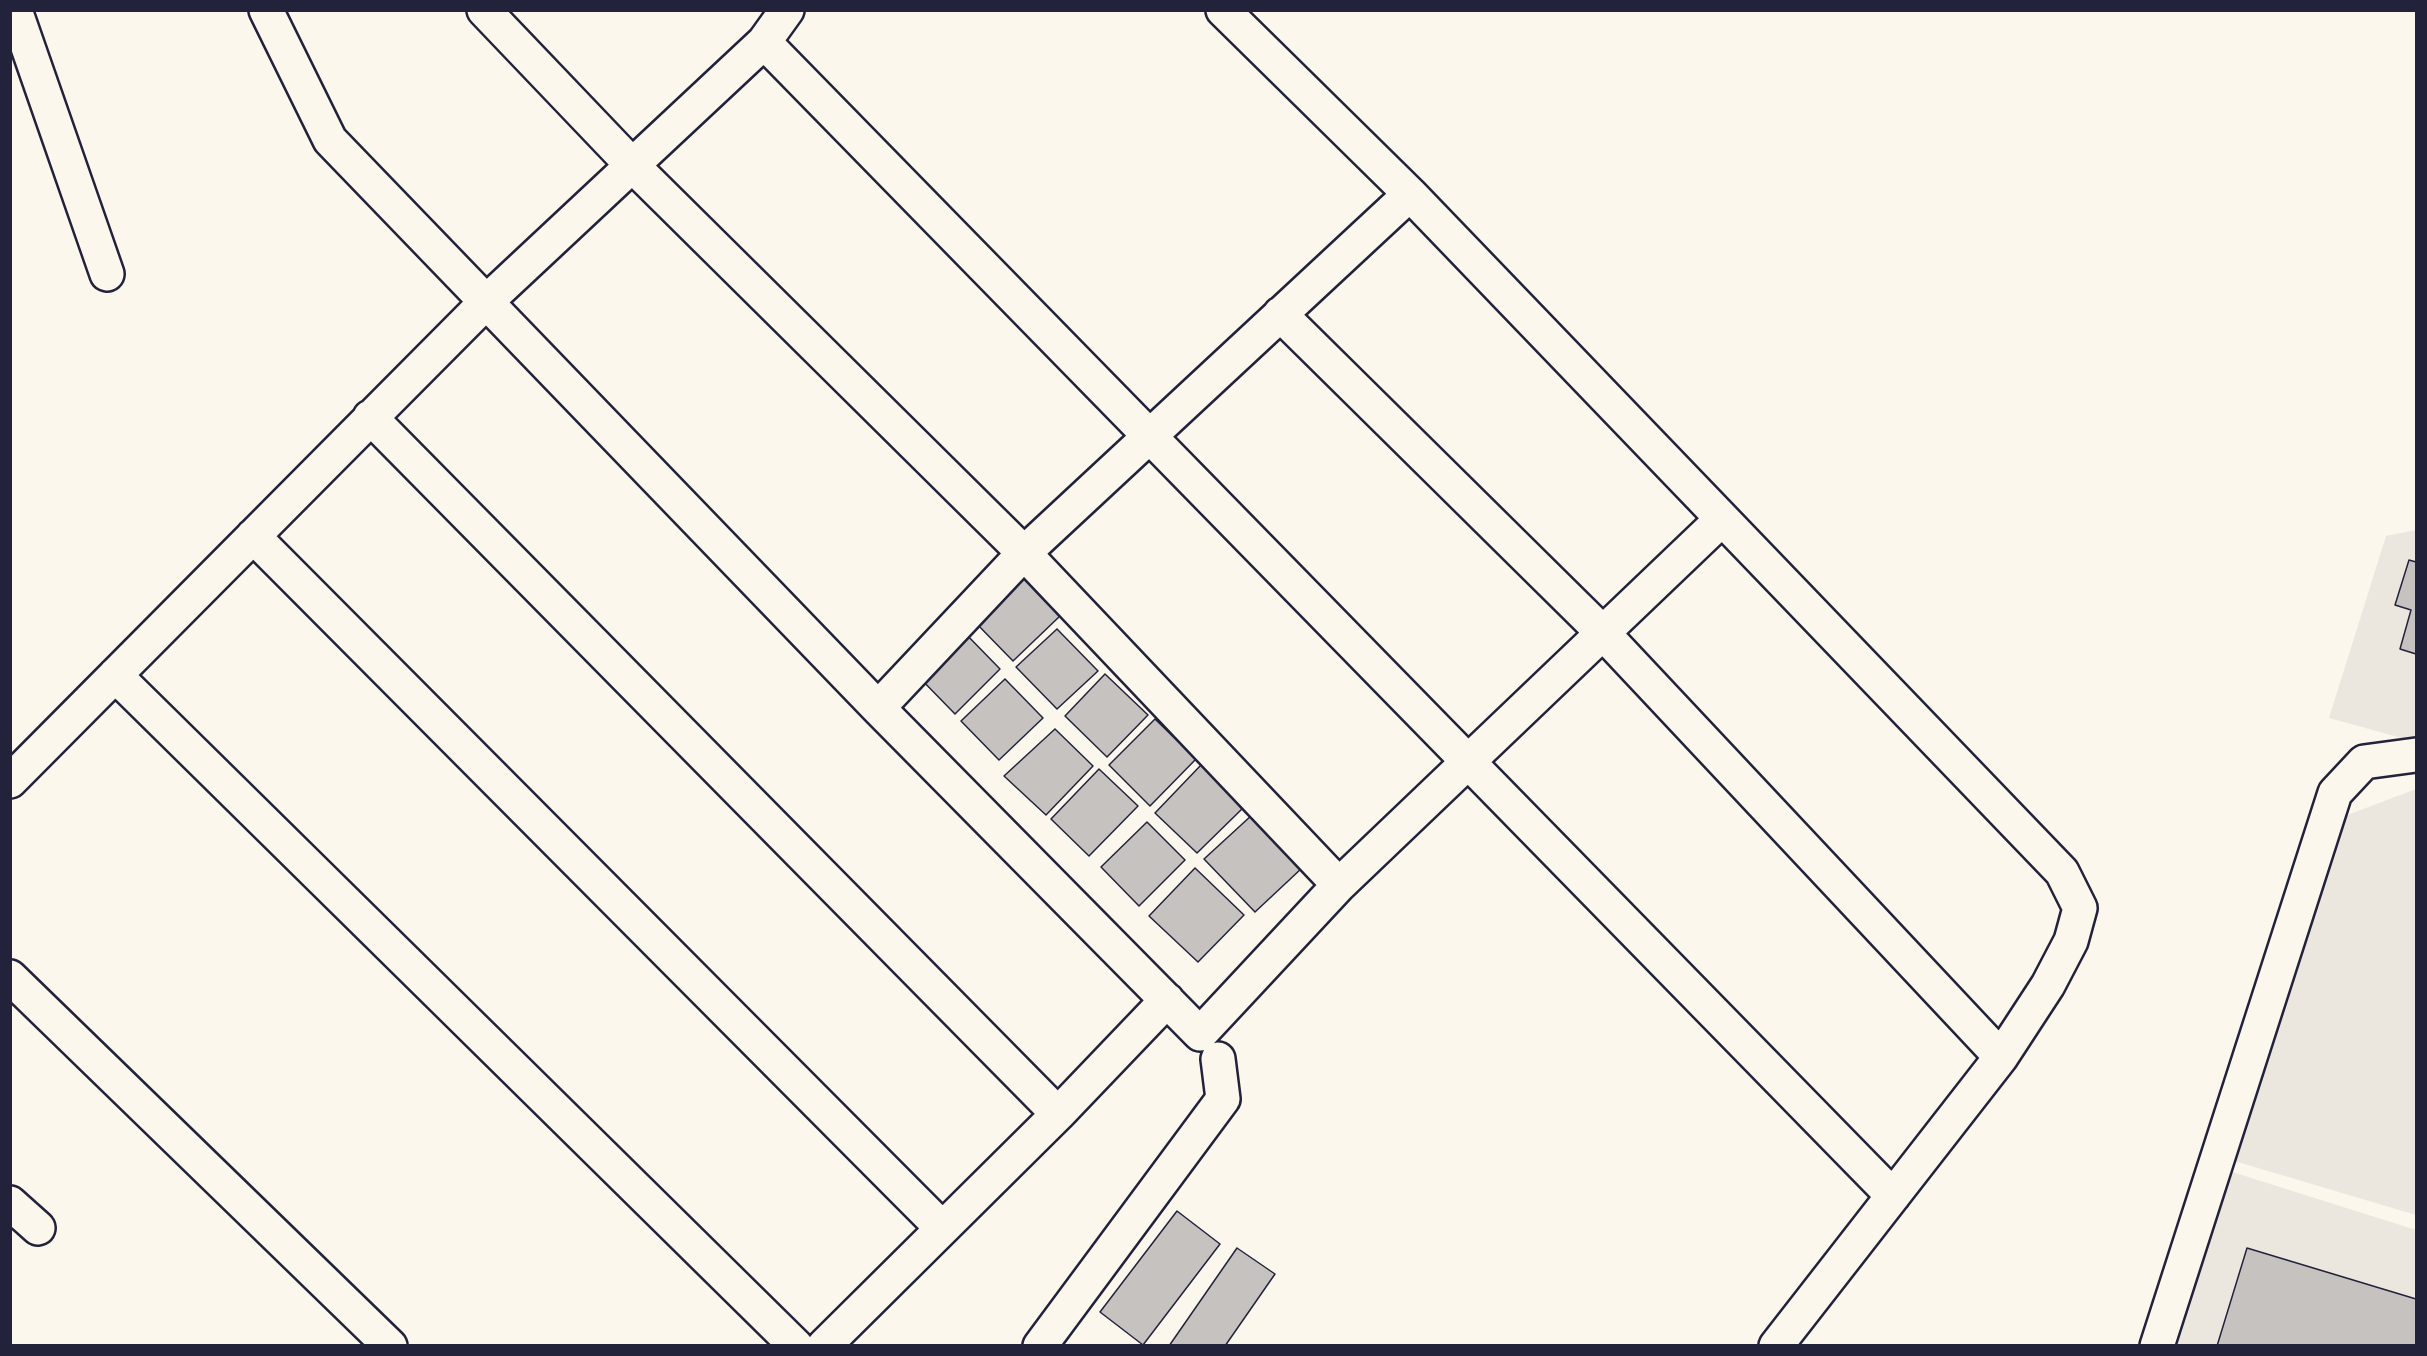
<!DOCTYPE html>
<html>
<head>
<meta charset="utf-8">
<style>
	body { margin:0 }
	#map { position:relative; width:2427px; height:1356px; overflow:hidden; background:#fbf7ec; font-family:Kalam,sans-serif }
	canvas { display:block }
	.frame { position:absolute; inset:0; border:12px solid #22223b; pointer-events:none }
</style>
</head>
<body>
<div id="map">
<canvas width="2427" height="1356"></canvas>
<div class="frame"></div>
</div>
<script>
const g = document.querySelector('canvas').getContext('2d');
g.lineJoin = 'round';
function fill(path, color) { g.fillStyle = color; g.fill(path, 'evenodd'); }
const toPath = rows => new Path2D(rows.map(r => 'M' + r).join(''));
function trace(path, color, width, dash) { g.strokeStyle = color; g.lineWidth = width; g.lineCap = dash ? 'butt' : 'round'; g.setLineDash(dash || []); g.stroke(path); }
fill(toPath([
	[2416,530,2416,742,2329,718,2386,536],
	[2416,789,2416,1215,2231,1160,2337,819],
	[2226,1170,2416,1230,2416,1345,2176,1346]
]), '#ebe7df');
const building = toPath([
	[2409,560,2416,562,2416,654,2400,649,2411,610,2395,605,2409,560],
	[1020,575,1060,616,1013,661,973,620,1020,575],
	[1057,629,1098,671,1057,709,1016,667,1057,629],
	[962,630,1000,669,955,714,916,674,962,630],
	[1105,674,1148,715,1107,757,1065,716,1105,674],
	[1005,679,1043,718,999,760,961,721,1005,679],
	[1155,719,1196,759,1150,806,1109,765,1155,719],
	[1055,729,1093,766,1046,815,1004,776,1055,729],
	[1201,765,1244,807,1197,853,1155,813,1201,765],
	[1099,769,1138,806,1089,856,1051,819,1099,769],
	[1252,815,1302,868,1255,912,1204,859,1252,815],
	[1147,822,1185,860,1139,906,1101,867,1147,822],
	[1195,868,1244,915,1198,962,1149,916,1195,868],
	[1177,1211,1220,1244,1143,1345,1100,1312,1177,1211],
	[1237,1248,1275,1274,1225,1346,1169,1346,1237,1248],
	[2247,1248,2416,1299,2416,1346,2217,1346,2247,1248]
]);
fill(building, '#c6c2c0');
trace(building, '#22223b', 1.5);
const minor = toPath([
	[15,10,107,274],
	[266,10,330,140,878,708,1200,1034,1339,885,1721,520],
	[484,10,632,165,1024,553,1339,885],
	[1223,10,1410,194,2062,872,2080,908,2071,941,2048,985,2001,1057,1776,1346],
	[764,42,1893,1196],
	[1280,314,1603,633,2001,1057],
	[370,417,1058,1114],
	[253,536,942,1228],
	[115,675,796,1346],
	[878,708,1024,553,1410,194],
	[10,781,485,303,764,42,787,10],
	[10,977,390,1346],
	[10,1203,38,1228],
	[824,1346,1058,1114,1167,1000],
	[1040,1346,1223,1099,1218,1059],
	[2157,1346,2335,793,2364,762,2416,755]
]);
trace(minor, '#22223b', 38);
trace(minor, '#fbf7ec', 33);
</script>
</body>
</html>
